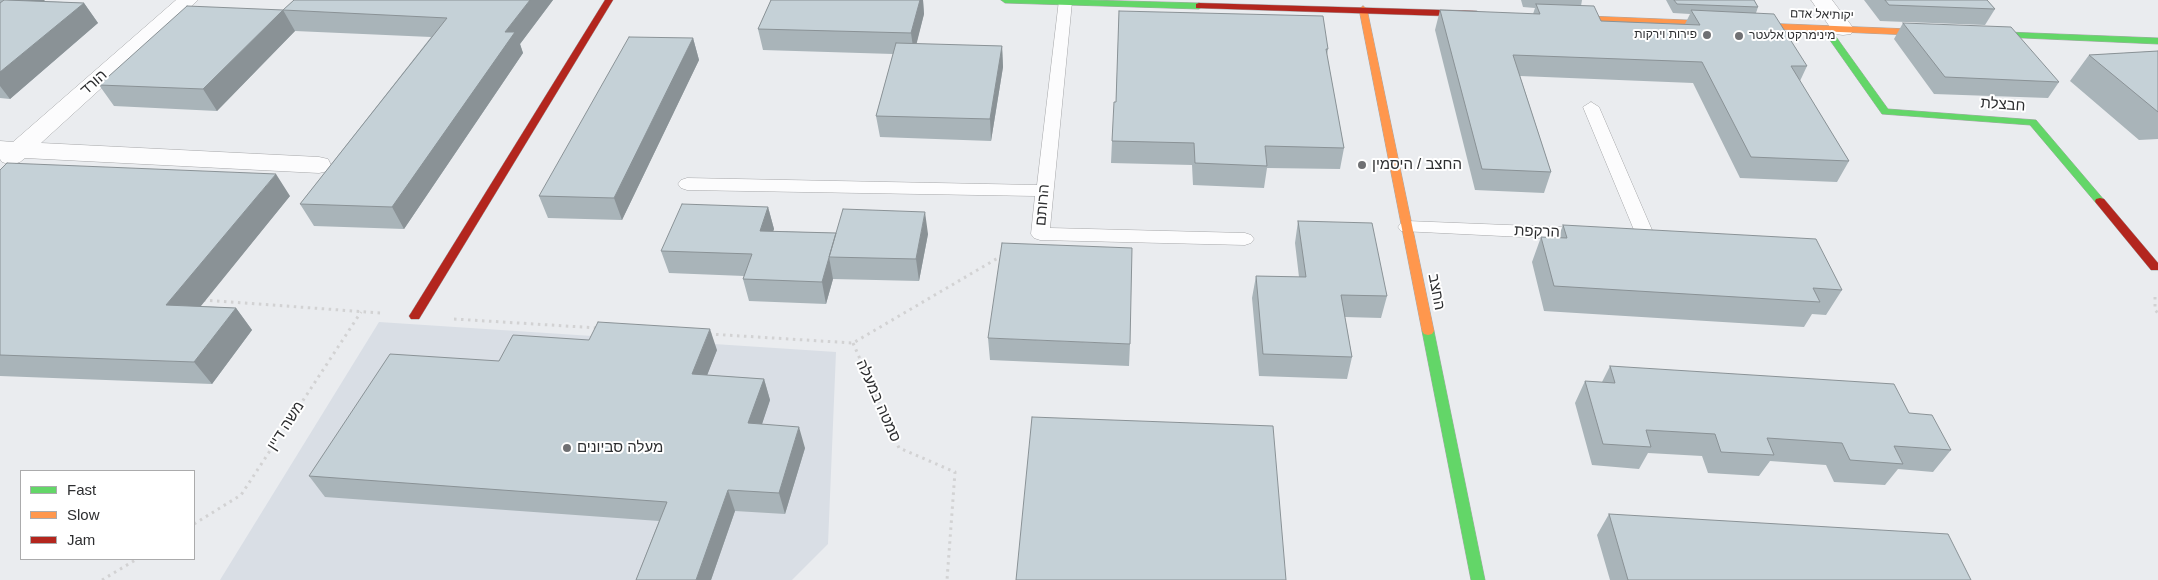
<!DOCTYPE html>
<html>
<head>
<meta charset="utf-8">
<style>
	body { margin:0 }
	#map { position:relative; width:2158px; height:580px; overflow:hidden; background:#eaecef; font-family:Helvetica,sans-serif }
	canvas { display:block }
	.legend { position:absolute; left:20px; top:470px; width:175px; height:90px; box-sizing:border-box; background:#fff; border:1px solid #ababac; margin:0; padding:6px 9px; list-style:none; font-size:15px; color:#2d2e30 }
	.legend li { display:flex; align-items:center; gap:10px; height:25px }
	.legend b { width:25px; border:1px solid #ababac }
</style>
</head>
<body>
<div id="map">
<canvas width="2158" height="580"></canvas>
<ul class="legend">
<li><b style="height:6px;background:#63d668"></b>Fast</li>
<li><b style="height:6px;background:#ff974d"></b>Slow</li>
<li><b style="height:6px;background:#b3261e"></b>Jam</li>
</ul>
</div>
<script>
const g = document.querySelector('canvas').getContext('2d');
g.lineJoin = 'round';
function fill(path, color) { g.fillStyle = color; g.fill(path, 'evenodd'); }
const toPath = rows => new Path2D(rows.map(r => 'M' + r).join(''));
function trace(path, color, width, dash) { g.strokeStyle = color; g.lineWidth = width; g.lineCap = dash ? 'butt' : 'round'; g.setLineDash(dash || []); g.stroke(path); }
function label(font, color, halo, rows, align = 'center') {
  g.font = font + ' Helvetica,Heebo,sans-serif'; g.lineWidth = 4; g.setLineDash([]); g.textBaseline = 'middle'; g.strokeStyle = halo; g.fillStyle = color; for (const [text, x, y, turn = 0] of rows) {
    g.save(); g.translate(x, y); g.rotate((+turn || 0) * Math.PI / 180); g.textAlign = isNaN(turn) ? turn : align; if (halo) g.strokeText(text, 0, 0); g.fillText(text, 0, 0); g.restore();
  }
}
fill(toPath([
	[379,322,836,352,828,544,792,580,220,580]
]), '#d9dee5');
const lane = toPath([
	[1059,0,1071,0,1072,2,1050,228,1245,233,1251,235,1254,239,1251,243,1245,245,1040,240,1034,238,1031,234,1035,196,687,190,681,188,678,184,681,180,687,178,1037,185,1059,0],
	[1591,102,1599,107,1655,237,1652,241,1628,242,1622,240,1619,236,1622,232,1634,230,1583,107,1591,102],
	[1407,221,1583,228,1589,230,1592,234,1589,238,1583,240,1401,231,1398,227,1401,223,1407,221]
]);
const street = toPath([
	[176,0,198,0,41,143,319,157,328,159,331,165,328,171,319,173,25,158,20,162,11,165,2,162,0,159,0,141,13,142,176,0],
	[1811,0,1832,0,1854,29,1851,34,1843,35,1835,34,1811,0]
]);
const fast = toPath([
	[1001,0,1088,0,1199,3,1203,6,1199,9,1005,3,1001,0],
	[1826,26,1829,27,1888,109,2036,120,2105,201,2104,203,2096,203,2030,125,1882,114,1822,29,1826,26],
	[1982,31,2158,38,2158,44,1979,36,1978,34,1982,31],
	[1428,327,1432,328,1434,331,1485,580,1471,580,1422,331,1424,328,1428,327]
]);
const slow = toPath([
	[1363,6,1367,9,1434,331,1432,334,1428,335,1424,334,1422,331,1359,9,1363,6],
	[1562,15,1934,30,1938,33,1934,36,1559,20,1559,16,1562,15]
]);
const jam = toPath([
	[605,0,613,0,419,319,411,319,409,316,411,313,605,0],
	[1199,3,1477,11,1481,14,1477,17,1196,8,1196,4,1199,3],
	[2100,198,2104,199,2158,263,2158,270,2151,270,2096,203,2095,201,2096,199,2100,198]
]);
trace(lane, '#a6a7a9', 1);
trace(street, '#a6a7a9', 1);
trace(fast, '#a6a7a9', 1);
trace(slow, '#a6a7a9', 1);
trace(jam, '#a6a7a9', 1);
trace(toPath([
	[2155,297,2155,310,2158,313],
	[203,300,381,313],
	[454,319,598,328],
	[709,334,853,343,1003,255],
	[853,343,899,448,955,472,947,580],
	[194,524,241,495,361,312],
	[102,580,137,559]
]), '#d2d2d3', 3, [2.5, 4.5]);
fill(lane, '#fcfcfd');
fill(street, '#fcfcfd');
fill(fast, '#63d668');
fill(slow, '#ff974d');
fill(jam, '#b3261e');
fill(toPath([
	[0,0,45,0,44,1,84,3,98,23,10,99,0,98],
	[294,0,553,0,520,44,523,53,404,229,314,226,300,204,431,37,295,31,217,111,114,106,99,85,283,10],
	[771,0,923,0,924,14,916,44,1002,46,1003,67,991,141,880,137,876,116,893,54,763,50,758,29],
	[1521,0,1582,0,1581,6,1601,21,1685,24,1690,14,1673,13,1666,0,1754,0,1758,7,1756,13,1807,66,1800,81,1849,161,1837,182,1740,178,1693,83,1520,76,1551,172,1544,193,1475,190,1435,30,1440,10,1533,14,1535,8,1523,7],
	[1864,0,1987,0,1995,9,1985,25,1880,21],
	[1119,11,1328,49,1327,55,1344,148,1340,169,1267,168,1264,188,1193,185,1192,165,1111,163,1112,141,1116,102],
	[1903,23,2059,82,2048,98,1934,94,1894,39],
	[693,38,699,60,622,220,548,218,539,196],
	[2158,51,2158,139,2139,140,2070,81,2089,55],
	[0,170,290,196,200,306,236,308,252,330,212,384,0,376],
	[768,207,774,229,773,231,836,233,928,234,919,281,833,279,826,304,749,301,743,279,744,276,669,273,661,251],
	[1298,221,1387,296,1381,318,1345,317,1352,357,1347,379,1259,376,1252,298,1256,276,1299,277,1295,243],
	[1563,225,1842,290,1826,315,1812,314,1804,327,1544,311,1532,262,1541,237,1558,238],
	[988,338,1130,344,1129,366,990,360],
	[717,350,707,375,764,379,770,400,762,424,805,448,785,514,735,511,711,580,636,580,659,521,325,497,309,476,499,361],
	[1610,366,1909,413,1951,450,1933,472,1898,469,1885,485,1834,482,1826,465,1770,461,1759,476,1708,473,1702,456,1648,453,1639,469,1592,465,1575,403,1585,381,1602,382],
	[1609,514,1971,580,1610,580,1597,535]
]), '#a9b4b9');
fill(toPath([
	[4,0,45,0,19,20],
	[530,0,553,0,520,44,523,53,404,229,392,207,505,32],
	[920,0,923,0,924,14,914,54,911,33],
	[84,3,98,23,10,99,0,86,0,72],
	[283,10,295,31,217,111,203,89],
	[693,38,699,60,622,220,614,198],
	[1002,46,1003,67,991,141,990,119],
	[276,174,290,196,184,327,166,305],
	[768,207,774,229,766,253,760,231],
	[925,212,928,234,919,281,916,259],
	[829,257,833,279,826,304,822,282],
	[236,308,252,330,212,384,194,362],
	[710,329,717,350,699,396,692,374],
	[764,379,770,400,755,445,748,423],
	[799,427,805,448,785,514,779,493],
	[728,490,735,511,711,580,696,580]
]), '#8a9296');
const building = toPath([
	[4,0,6,0,84,3,0,72,0,3,4,0],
	[294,0,530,0,505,32,515,32,392,207,300,204,447,18,283,10,294,0],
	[771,0,920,0,911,33,758,29,771,0],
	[1674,0,1754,0,1758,7,1677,4,1674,0],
	[1885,0,1987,0,1995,9,1889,5,1885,0],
	[1536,4,1594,6,1601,21,1700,25,1691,10,1774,14,1807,66,1791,66,1849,161,1751,157,1702,62,1513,55,1551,172,1482,169,1440,10,1540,14,1536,4],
	[187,6,283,10,203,89,99,85,187,6],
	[1119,11,1323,16,1328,49,1326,49,1344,148,1265,146,1267,166,1195,163,1194,143,1112,141,1114,102,1116,102,1119,11],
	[1903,23,2011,27,2059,82,1945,77,1903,23],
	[629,37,693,38,614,198,539,196,629,37],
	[896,43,1002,46,990,119,876,116,896,43],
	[2158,51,2158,112,2089,55,2158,51],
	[7,163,276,174,166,305,236,308,194,362,0,355,0,170,7,163],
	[682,204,768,207,760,231,836,233,822,282,743,279,752,254,661,251,682,204],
	[843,209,925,212,916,259,829,257,843,209],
	[1298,221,1372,223,1387,296,1341,295,1352,357,1263,354,1256,276,1306,277,1298,221],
	[1563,225,1816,239,1842,290,1813,288,1820,302,1554,286,1541,237,1567,238,1563,225],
	[1002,243,1132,248,1130,344,988,338,1002,243],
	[598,322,710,329,692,374,764,379,748,423,799,427,779,493,728,490,696,580,636,580,667,502,309,476,390,354,499,361,513,335,589,340,598,322],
	[1610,366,1894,384,1909,413,1932,415,1951,450,1894,446,1903,464,1850,460,1842,443,1767,438,1774,455,1721,452,1715,434,1646,430,1651,447,1603,444,1585,381,1615,383,1610,366],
	[1032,417,1273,426,1286,580,1016,580,1032,417],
	[1609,514,1948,534,1971,580,1628,580,1609,514]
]);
fill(building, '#c5d1d7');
trace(building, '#8a9296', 1);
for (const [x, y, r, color] of [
	[1707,35,5,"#6f7073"],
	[1739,36,5,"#6f7073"],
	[1362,165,5,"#6f7073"],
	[567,448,5,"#6f7073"]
]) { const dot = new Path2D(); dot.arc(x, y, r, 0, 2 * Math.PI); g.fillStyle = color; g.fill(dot); trace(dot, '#fff', 2); }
label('12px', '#2d2e30', '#fff', [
	["יקותיאל אדם",1822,15,2]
]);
label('12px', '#2d2e30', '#fff', [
	["פירות וירקות",1697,35],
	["מינימרקט אלעטר",1749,36,"left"]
], 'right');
label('15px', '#2d2e30', '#fff', [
	["הורד",94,83,-42],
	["חבצלת",2003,105,4],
	["הרותם",1043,205,-85],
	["הרקפת",1537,232,2],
	["החצב",1436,292,79],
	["סמטה במעלה",878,401,66],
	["משה דיין",286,426,-57]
]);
label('15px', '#2d2e30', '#fff', [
	["החצב / היסמין",1372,165],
	["מעלה סביונים",577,448]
], 'left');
</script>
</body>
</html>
